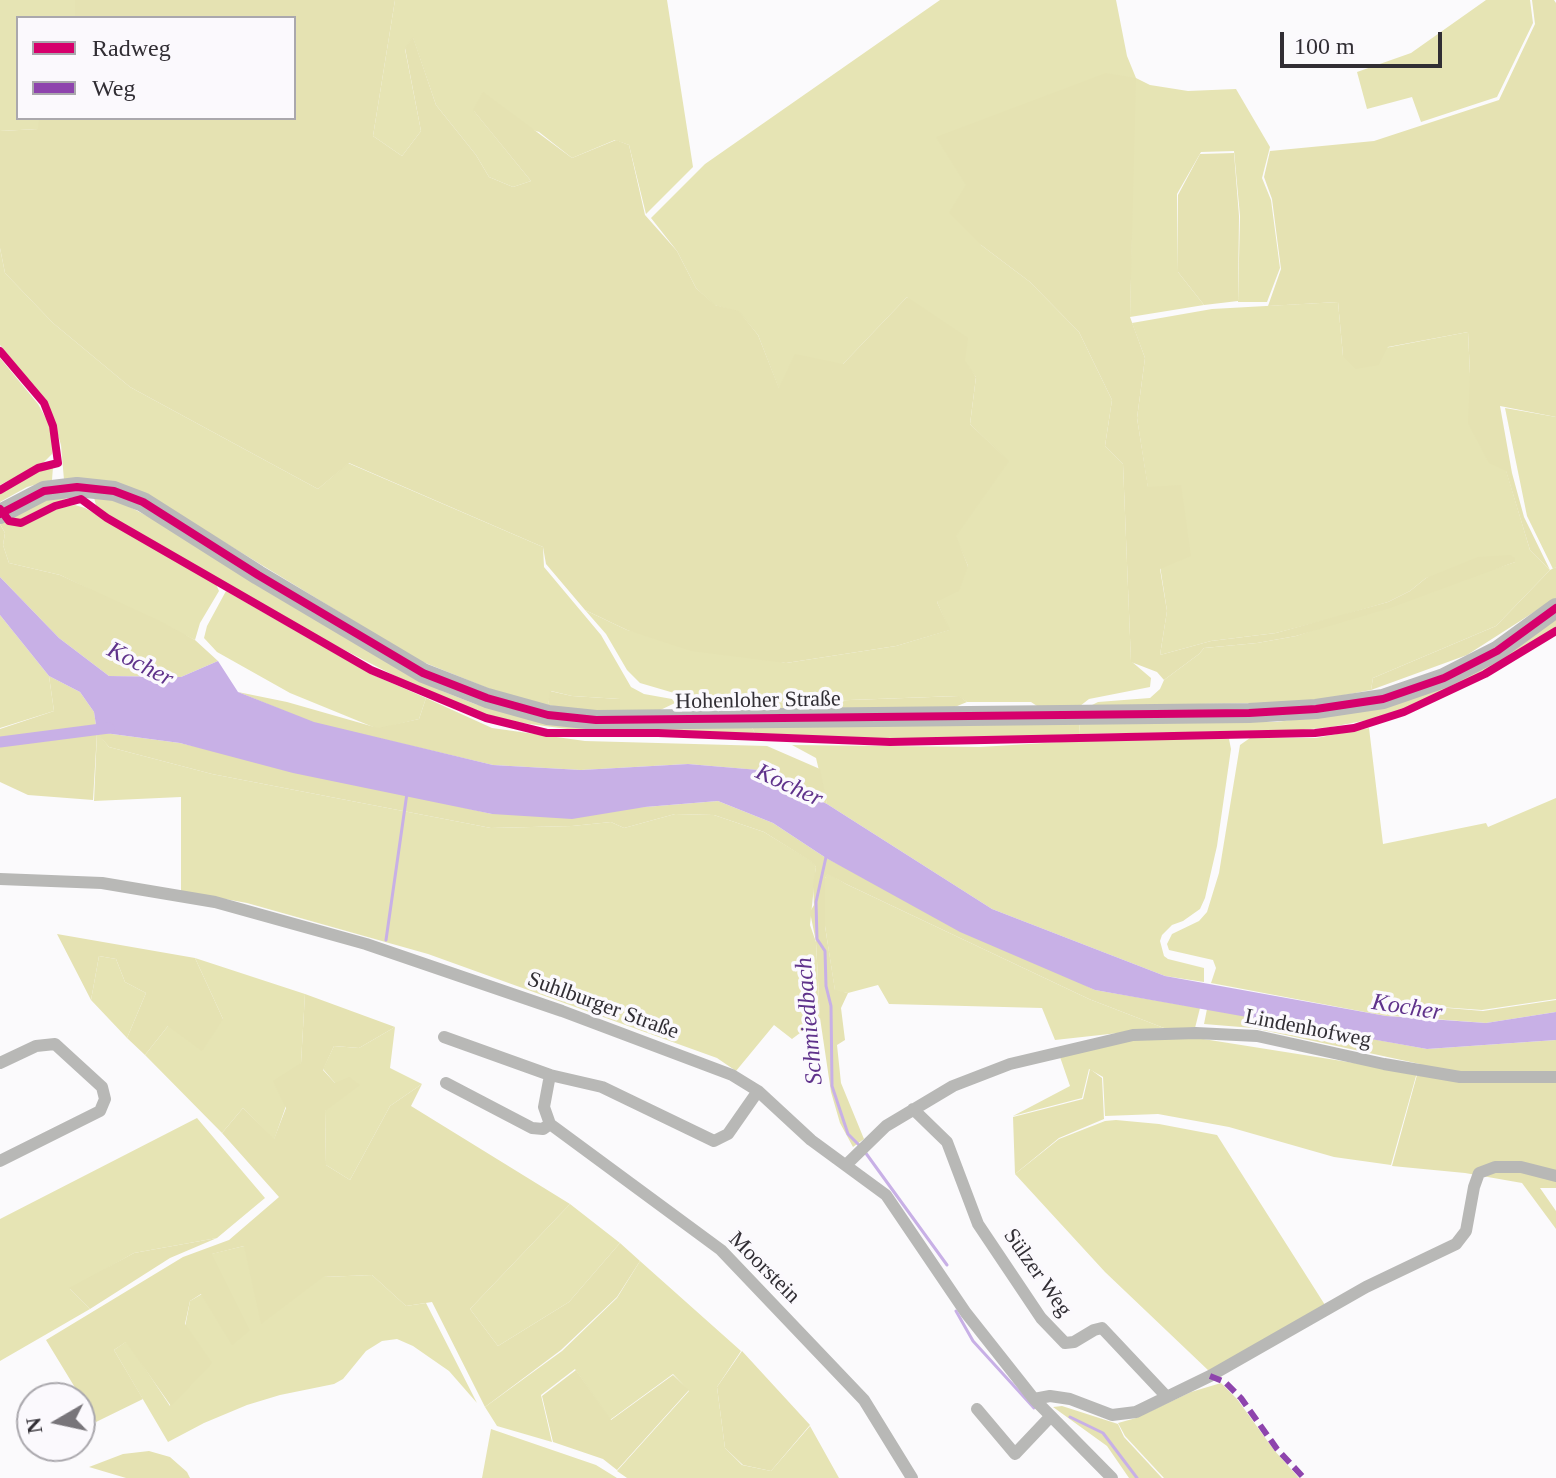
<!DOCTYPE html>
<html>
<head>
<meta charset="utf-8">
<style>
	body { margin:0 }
	#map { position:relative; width:1556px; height:1478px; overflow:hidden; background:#fbfafc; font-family:Georgia,serif }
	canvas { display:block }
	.legend { position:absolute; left:16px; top:16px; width:280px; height:104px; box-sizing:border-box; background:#fbf9fd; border:2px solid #aaa8ad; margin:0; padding:10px 14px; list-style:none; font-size:24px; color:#312e34 }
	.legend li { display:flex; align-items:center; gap:16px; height:40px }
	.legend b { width:40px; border:2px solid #aaa8ad }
	.north { position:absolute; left:16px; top:1382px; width:80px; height:80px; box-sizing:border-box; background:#fbf9fd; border:2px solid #aaa8ad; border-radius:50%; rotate:261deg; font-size:22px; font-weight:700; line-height:32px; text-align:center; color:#312e34 }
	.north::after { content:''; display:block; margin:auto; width:28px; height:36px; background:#78757a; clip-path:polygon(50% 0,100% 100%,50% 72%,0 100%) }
	.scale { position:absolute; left:1280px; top:32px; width:162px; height:36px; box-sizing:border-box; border:4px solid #312e34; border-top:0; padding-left:10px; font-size:24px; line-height:28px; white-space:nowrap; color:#312e34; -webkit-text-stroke:6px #fbf9fd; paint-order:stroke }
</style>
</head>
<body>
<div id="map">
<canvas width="1556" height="1478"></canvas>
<ul class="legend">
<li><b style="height:10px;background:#d6006c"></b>Radweg</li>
<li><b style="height:10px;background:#8e44ad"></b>Weg</li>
</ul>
<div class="north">N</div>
<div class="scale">100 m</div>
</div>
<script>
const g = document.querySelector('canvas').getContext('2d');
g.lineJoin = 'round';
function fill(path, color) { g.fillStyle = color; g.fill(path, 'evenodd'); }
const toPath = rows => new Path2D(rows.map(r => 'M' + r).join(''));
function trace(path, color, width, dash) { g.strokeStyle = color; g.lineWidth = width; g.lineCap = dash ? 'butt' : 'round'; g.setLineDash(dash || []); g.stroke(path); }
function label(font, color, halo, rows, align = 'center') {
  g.font = font + ' Georgia,serif'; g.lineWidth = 7; g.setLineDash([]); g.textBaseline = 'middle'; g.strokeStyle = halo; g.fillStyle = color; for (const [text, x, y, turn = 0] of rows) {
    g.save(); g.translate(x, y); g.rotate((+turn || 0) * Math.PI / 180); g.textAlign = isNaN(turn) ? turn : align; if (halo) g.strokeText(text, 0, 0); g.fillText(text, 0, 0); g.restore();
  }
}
fill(toPath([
	[0,0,75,0,75,18,18,18,18,118,39,118,39,129,0,131],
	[395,0,667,0,693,167,646,214,629,145,615,140,572,158,539,132,474,111,531,181,513,187,489,177,476,155,436,105,413,38,405,49,421,131,402,156,373,136],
	[940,0,1116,0,1127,56,1136,78,1150,85,1188,91,1236,89,1270,147,1262,178,1271,200,1280,268,1267,302,1238,302,1240,216,1234,151,1201,152,1177,194,1178,272,1204,305,1130,317,1133,142,967,185,981,245,1030,282,1079,332,1112,400,1105,446,1123,464,1131,661,1151,678,1150,687,1089,699,1080,706,1037,706,1031,702,967,702,958,696,715,705,640,683,627,670,606,634,585,610,627,630,786,663,896,646,949,630,937,602,968,566,955,536,1008,461,970,424,976,377,907,297,843,364,779,389,758,335,739,312,714,305,696,288,677,251,651,218,705,164],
	[1486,0,1530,0,1533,23,1497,97,1421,122,1412,97,1367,109,1357,72,1411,53],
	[0,248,5,273,53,323,130,387,318,489,348,463,543,547,544,567,601,635,631,687,644,694,672,699,675,703,654,713,620,713,620,699,572,696,551,691,548,705,505,695,418,660,186,519,64,480,61,445,49,405,0,345],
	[1338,302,1343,356,1468,332,1470,374,1506,470,1530,550,1550,570,1496,626,1373,678,1371,690,1308,702,1090,706,1098,702,1150,698,1160,689,1164,680,1199,654,1204,648,1257,643,1296,636,1515,562,1426,578,1410,591,1388,602,1333,618,1276,633,1211,641,1160,655,1167,611,1137,418,1145,358,1132,323,1212,309],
	[0,358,38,404,49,424,54,443,52,454,43,463,0,485],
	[1505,408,1556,417,1556,567,1553,569,1527,516],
	[53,467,52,480,27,487,0,502,0,493,21,478],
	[93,494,126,505,172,529,442,691,475,704,519,716,752,727,756,736,668,732,590,732,507,721,479,713,399,678,292,623,107,514,96,505],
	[69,497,26,518,18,520,8,516,46,499],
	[75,505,85,508,215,582,219,591,200,623,195,640,60,575,9,563,3,545,5,533,0,524,4,521,14,525,54,509],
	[226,591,371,674,426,698,419,719,378,729,290,693,217,652,204,638,207,626],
	[0,615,49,676,54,711,0,728],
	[1556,618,1556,628,1503,660,1458,685,1384,717,1331,727,1300,730,1079,734,1080,722,1277,722,1348,712],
	[1369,728,1383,844,1486,823,1488,827,1556,798,1556,999,1482,1010,1412,1005,1407,1017,1386,1016,1211,983,1216,968,1213,960,1169,950,1167,944,1172,934,1199,921,1207,912,1219,873,1240,745,1250,738,1316,738],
	[97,732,109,747,212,774,491,828,572,826,611,822,624,828,675,814,714,815,764,832,813,862,816,867,810,925,816,942,820,1018,792,1039,774,1025,736,1071,717,1058,428,954,247,903,181,891,181,797,94,801],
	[1229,739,1231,749,1217,846,1205,898,1200,909,1183,921,1172,925,1162,935,1160,941,1164,956,1168,959,1204,968,1204,982,1165,976,992,909,827,804,816,758,792,745,980,747,1093,740],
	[828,873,846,884,1089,999,1164,1028,1055,1040,1042,1008,889,1004,878,985,848,993,835,991,825,926,825,878],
	[99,956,116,959,125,982,146,993,127,1038,91,1000],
	[195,958,305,994,301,1063,274,1140,243,1108,222,1133,145,1055,168,1026,223,1019],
	[395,1027,390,1068,422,1084,390,1106,350,1180,326,1165,325,1111,335,1083,323,1069,334,1046,359,1048],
	[1134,1038,1197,1038,1386,1068,1418,1069,1391,1165,1334,1157,1229,1127,1158,1114,1105,1116,1103,1077,1089,1069,1082,1098,1013,1116,1070,1086,1060,1057],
	[197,1118,265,1198,217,1238,134,1253,70,1289,90,1309,0,1361,0,1219],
	[1116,1120,1159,1124,1217,1135,1325,1305,1209,1371,1105,1272,1015,1174,1059,1139,1105,1121],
	[570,1204,620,1243,569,1302,498,1346,470,1309],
	[244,1246,323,1277,372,1275,406,1306,426,1303,477,1403,449,1371,413,1346,397,1339,382,1341,366,1351,343,1379,334,1384,280,1395,247,1405,204,1423,168,1442,114,1350,127,1341,170,1406,190,1301,202,1294,211,1254],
	[640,1261,741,1351,717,1387,725,1448,742,1465,771,1471,810,1426,839,1478,627,1478,617,1471,689,1391,673,1374,610,1420,575,1369,541,1395,552,1442,497,1426,485,1407,562,1351,617,1298],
	[1221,1383,1237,1399,1274,1450,1299,1478,1164,1478,1125,1436,1118,1423,1136,1418,1191,1392],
	[491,1429,596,1465,617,1478,482,1478]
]), '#e6e4b4');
fill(toPath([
	[75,0,395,0,373,136,402,156,421,131,405,48,413,37,436,105,476,155,489,177,513,187,531,181,473,110,483,92,572,158,616,140,629,145,645,215,677,251,696,288,715,305,739,311,758,335,779,388,795,354,843,364,907,297,968,338,965,361,976,377,970,424,1009,461,956,536,968,566,959,591,937,602,950,630,896,646,786,663,691,651,627,630,585,610,546,564,543,547,349,463,318,489,130,387,53,323,5,273,0,248,0,131,38,129,39,118,294,118,294,18,75,18],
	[1532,0,1554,0,1556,3,1556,417,1500,406,1512,473,1524,517,1550,570,1556,567,1556,598,1467,655,1371,690,1373,678,1496,626,1550,570,1530,550,1506,471,1489,463,1468,423,1470,374,1468,332,1388,347,1379,365,1356,369,1343,356,1338,302,1268,306,1281,269,1272,199,1264,177,1270,151,1374,141,1499,100,1535,24],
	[1106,73,1136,78,1130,317,1145,358,1137,418,1148,487,1181,485,1191,556,1160,569,1167,611,1160,655,1211,641,1276,633,1388,602,1410,591,1426,578,1478,557,1510,555,1515,558,1515,562,1390,608,1296,636,1257,643,1204,648,1199,654,1164,680,1157,672,1131,662,1123,464,1105,446,1112,400,1079,332,1030,282,981,245,949,213,966,185,936,137],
	[1234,153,1239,216,1238,301,1204,305,1178,272,1178,195,1200,154],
	[0,524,5,533,3,545,9,563,60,575,158,620,195,640,218,661,181,677,109,676,59,638,0,577],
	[49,676,80,692,94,712,97,732,180,743,492,814,645,807,718,801,773,823,826,858,1095,990,1200,1008,1195,1028,1164,1028,1089,999,846,884,828,874,825,878,825,926,835,990,848,993,841,1008,845,1040,837,1045,841,1083,864,1139,853,1147,840,1123,831,1092,820,1018,816,942,810,912,814,905,813,885,816,867,812,862,764,832,714,815,675,814,624,828,611,822,572,826,491,828,212,774,109,747,97,733,93,800,28,795,0,782,0,729,54,711],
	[550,691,572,696,620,699,620,713,576,710,548,705],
	[238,692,287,702,378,728,419,719,426,698,492,728,585,741,767,746,820,769,827,804,758,770,688,764,581,770,493,765,314,723],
	[959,696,967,702,950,709,698,712,692,698,715,705],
	[1080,722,1079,734,919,740,756,736,752,727],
	[57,934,195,958,223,1019,202,1051,168,1026,145,1055,127,1038,146,993,125,982,116,959,99,956,91,1000],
	[305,994,395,1027,359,1048,334,1046,323,1070,335,1083,349,1077,360,1085,325,1111,326,1165,350,1180,390,1106,422,1084,411,1106,570,1204,470,1309,498,1346,569,1302,620,1243,640,1261,617,1297,561,1350,485,1407,432,1302,406,1306,372,1275,323,1277,261,1324,244,1246,212,1254,250,1330,232,1345,201,1294,190,1301,185,1324,212,1363,171,1406,126,1342,114,1350,143,1399,96,1422,46,1340,183,1257,229,1240,279,1197,222,1133,243,1108,274,1139,286,1108,273,1081,301,1063],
	[1556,1000,1556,1012,1486,1023,1407,1017,1412,1005,1483,1011],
	[1207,1009,1427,1049,1556,1040,1556,1188,1540,1188,1556,1211,1556,1229,1522,1183,1465,1173,1392,1166,1420,1064,1253,1028,1204,1024],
	[1090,1069,1102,1078,1104,1119,1059,1138,1015,1174,1013,1117,1083,1099],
	[217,1238,170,1258,90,1309,69,1288,134,1253],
	[742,1351,810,1425,771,1471,743,1465,725,1448,717,1387],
	[576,1370,611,1420,673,1375,689,1390,617,1470,603,1459,553,1442,542,1396],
	[1062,1406,1118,1424,1124,1437,1162,1478,1129,1478,1107,1446,1053,1407],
	[149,1451,170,1457,187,1472,190,1478,126,1478,89,1467,123,1454]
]), '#e5e2b2');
fill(toPath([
	[0,577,59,638,109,676,181,677,218,661,238,692,314,722,493,765,581,770,688,764,759,770,827,804,992,909,1165,976,1386,1016,1486,1023,1556,1012,1556,1040,1427,1049,1095,990,960,932,826,858,773,823,718,801,645,807,572,819,492,814,293,773,180,743,97,732,94,712,80,692,49,676,0,615]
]), '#c8b0e6');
trace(toPath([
	[826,857,816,902,817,939,825,951,826,986,831,1006,832,1086,848,1134,860,1146],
	[386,940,407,793],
	[865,1152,947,1265],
	[956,1311,973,1341,1034,1408],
	[1070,1417,1103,1433,1137,1478]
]), '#c8b0e6', 3);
trace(toPath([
	[0,742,109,728]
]), '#c8b0e6', 11);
trace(toPath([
	[0,879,102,883,215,902,366,944,562,1011,732,1075,758,1091,811,1140,886,1195,966,1313,1034,1399,1112,1478],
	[444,1037,550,1075],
	[0,1063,36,1046,55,1044,102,1087,105,1099,100,1111,0,1161],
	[446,1083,532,1128,543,1129,550,1124],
	[758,1091,728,1134,714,1141,602,1087,550,1075,544,1107,550,1124,721,1250,864,1400,912,1478],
	[913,1109,947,1142,978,1224,1041,1318,1065,1343,1074,1342,1094,1330,1102,1328,1167,1397],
	[846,1165,886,1126,953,1086,1010,1064,1133,1035,1196,1033,1257,1036,1384,1064,1460,1077,1556,1077],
	[1034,1399,1050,1396,1070,1399,1112,1415,1136,1412,1210,1376,1366,1287,1456,1244,1466,1231,1474,1187,1479,1173,1495,1167,1521,1167,1556,1176],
	[977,1409,1015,1454,1051,1416]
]), '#b8b8b6', 12);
trace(toPath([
	[0,514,44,491,77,487,114,491,143,502,258,575,423,673,487,698,548,715,596,720,1249,713,1316,709,1383,699,1444,678,1497,651,1556,608]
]), '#babab9', 20);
trace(toPath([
	[1210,1376,1225,1382,1241,1398,1277,1449,1304,1478]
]), '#8e44ad', 6, [12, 6]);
trace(toPath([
	[0,351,44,403,53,426,58,463,38,468,0,490],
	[0,509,9,521,21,523,55,506,81,499,107,518,371,670,486,718,547,733,658,733,890,742,1315,733,1354,728,1404,712,1485,674,1556,631],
	[0,514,44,491,77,487,114,491,143,502,258,575,423,673,487,698,548,715,596,720,1249,713,1316,709,1383,699,1444,678,1497,651,1556,608]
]), '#d6006c', 8);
label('22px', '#312e34', '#fbf9fd', [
	["Hohenloher Straße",758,701,-1],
	["Suhlburger Straße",603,1006,20],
	["Lindenhofweg",1308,1029,11],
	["Moorstein",764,1268,45],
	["Sülzer Weg",1037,1273,55]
]);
label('italic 24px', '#5f328b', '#fbf9fd', [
	["Kocher",140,665,27],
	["Kocher",789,786,25],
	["Kocher",1407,1008,9],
	["Schmiedbach",810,1021,-95]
]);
</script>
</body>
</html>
